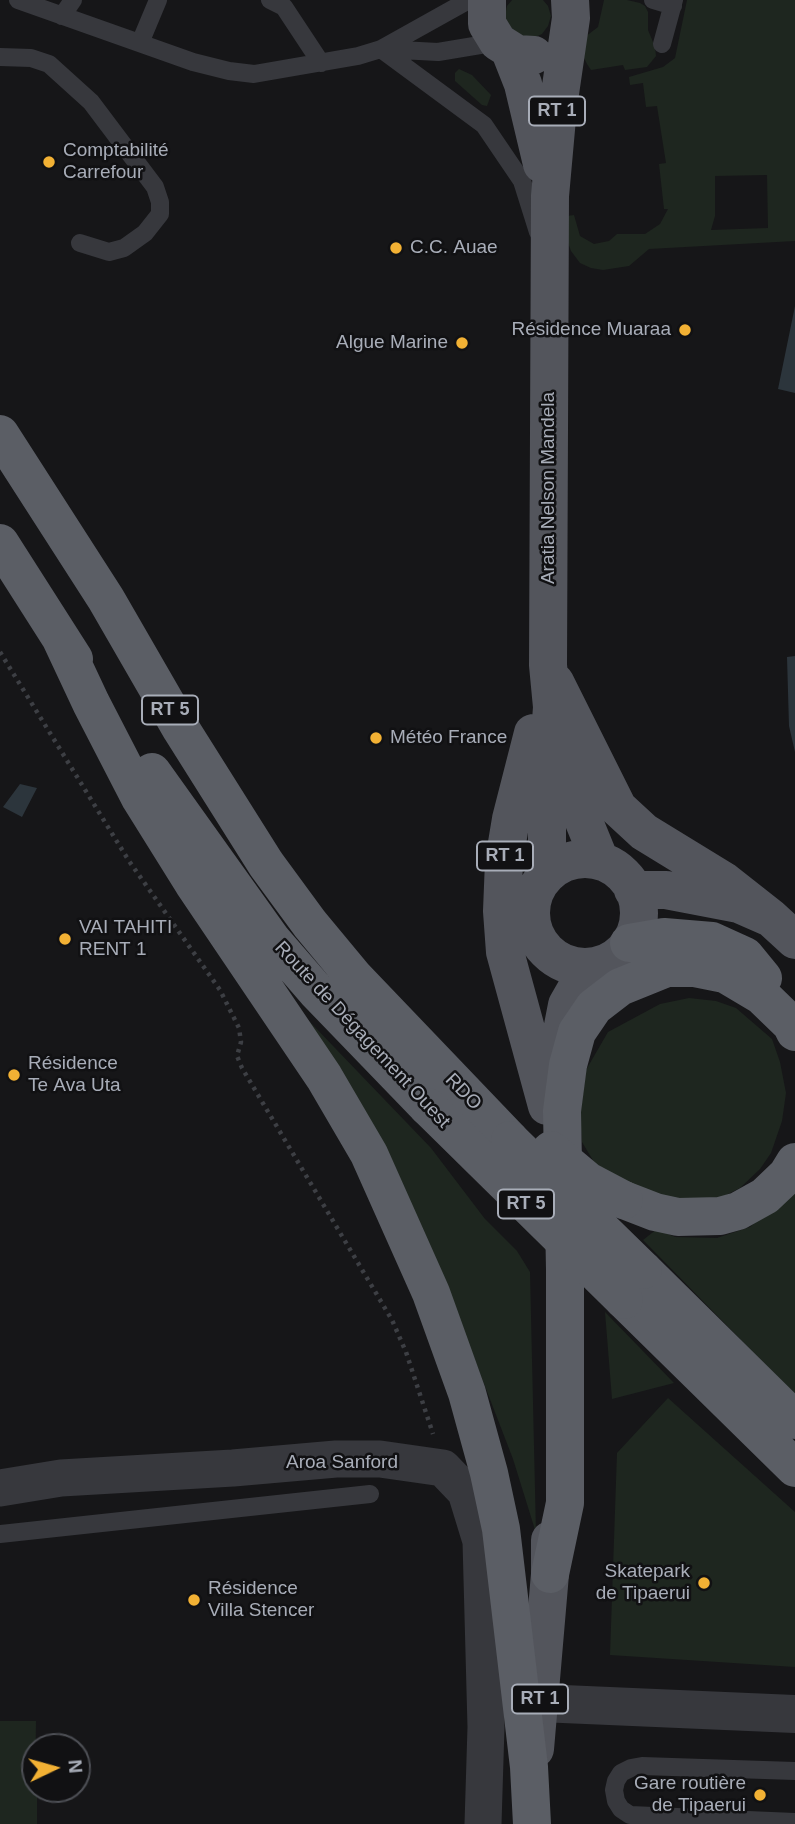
<!DOCTYPE html>
<html>
<head>
<meta charset="utf-8">
<style>
	body { margin:0 }
	#map { position:relative; width:795px; height:1824px; overflow:hidden; background:#161618; font-family:Arial,sans-serif }
	canvas { display:block }
	.north { position:absolute; left:21px; top:1733px; width:70px; height:70px; box-sizing:border-box; background:#111113; border:2px solid #4d4f55; border-radius:50%; rotate:85deg; font-size:19px; font-weight:700; line-height:28px; text-align:center; color:#a8adb8 }
	.north::after { content:''; display:block; margin:auto; width:24px; height:32px; background:#f2b134; clip-path:polygon(50% 0,100% 100%,50% 72%,0 100%) }
</style>
</head>
<body>
<div id="map">
<canvas width="795" height="1824"></canvas>
<div class="north">N</div>
</div>
<script>
const g = document.querySelector('canvas').getContext('2d');
g.lineJoin = 'round';
function fill(path, color) { g.fillStyle = color; g.fill(path, 'evenodd'); }
const toPath = rows => new Path2D(rows.map(r => 'M' + r).join(''));
function trace(path, color, width, dash) { g.strokeStyle = color; g.lineWidth = width; g.lineCap = dash ? 'butt' : 'round'; g.setLineDash(dash || []); g.stroke(path); }
function label(font, color, halo, rows, align = 'center') {
  g.font = font + ' Arial,sans-serif'; g.lineWidth = 5; g.setLineDash([]); g.textBaseline = 'middle'; g.strokeStyle = halo; g.fillStyle = color; for (const [text, x, y, turn = 0] of rows) {
    g.save(); g.translate(x, y); g.rotate((+turn || 0) * Math.PI / 180); g.textAlign = isNaN(turn) ? turn : align; if (halo) g.strokeText(text, 0, 0); g.fillText(text, 0, 0); g.restore();
  }
}
fill(toPath([
	[512,0,543,0,548,6,551,16,548,26,542,34,533,38,523,38,507,26,505,16,507,6],
	[604,0,627,0,640,3,645,6,648,12,648,30,655,47,656,56,647,67,625,70,623,65,591,70,587,64,584,58,585,37,598,27],
	[687,0,795,0,795,241,649,249,629,266,603,270,591,268,580,263,571,251,566,237,567,216,574,215,580,236,594,244,609,241,617,234,645,234,660,224,668,209,664,209,659,164,666,163,657,106,646,107,643,83,630,85,629,77,663,67,675,58],
	[767,175,768,228,711,230,715,216,715,176],
	[459,69,472,75,491,95,487,106,482,105,455,81,455,73],
	[287,998,431,1148,485,1219,517,1251,530,1272,536,1533,513,1459,473,1355],
	[689,998,716,1001,736,1008,772,1039,780,1062,786,1093,782,1121,771,1153,760,1169,740,1188,712,1202,672,1202,597,1167,582,1142,580,1118,586,1070,608,1032,660,1004],
	[795,1180,795,1395,643,1240,657,1229,675,1237,717,1238,750,1227,782,1198],
	[605,1312,674,1383,612,1399],
	[668,1398,795,1512,795,1667,610,1655,617,1453],
	[0,1721,36,1721,35,1789,37,1789,37,1824,0,1824]
]), '#1e261f');
fill(toPath([
	[795,306,795,393,778,389],
	[795,656,795,752,789,726,787,657],
	[20,784,37,788,22,817,3,807]
]), '#2c353c');
trace(toPath([
	[0,652,129,861,220,990,239,1028,241,1042,237,1056,242,1068,392,1320,406,1352,433,1434]
]), '#3d3f44', 4.5, [3.5, 5]);
trace(toPath([
	[18,0,193,62,229,71,254,74,358,56,381,49,469,0],
	[270,0,284,7,321,63],
	[653,0,673,6],
	[62,16,73,0],
	[140,43,158,0],
	[662,44,674,0],
	[381,49,484,125,522,181,538,232],
	[381,49,438,52,498,42],
	[0,57,31,58,49,64,91,102,155,187,160,202,160,214,145,233,124,248,109,252,80,243],
	[0,1534,370,1494],
	[795,1771,642,1766,631,1768,621,1773,616,1781,614,1790,616,1801,621,1809,630,1815,795,1822]
]), '#37383d', 18);
trace(toPath([
	[0,1488,61,1478,233,1468,336,1459,380,1459,443,1468,466,1492,481,1541,486,1727,483,1824]
]), '#37383d', 37);
trace(toPath([
	[540,1703,795,1714]
]), '#37383d', 38);
trace(toPath([
	[487,0,487,24,498,42,517,54,534,55],
	[510,51,523,84,542,164],
	[555,682,618,808,644,832,724,881,771,918],
	[533,733,511,819,504,861,502,911,505,952,547,1106],
	[561,741,578,807,600,861],
	'531 913a54 54 0 1 1 108 0a54 54 0 1 1-108 0Z',
	[547,874,547,777,552,707,548,665,550,196,558,107,571,18,570,0],
	[633,890,666,890,739,904,771,918,795,940],
	[555,1067,567,1005,583,977,596,966],
	[535,1749,550,1574,550,1540]
]), '#53555c', 38);
trace(toPath([
	[0,434,106,599,181,729,266,864,310,924,354,977,510,1140],
	[0,543,74,659],
	[61,639,91,703,140,798,193,883,324,1077,369,1154,431,1293,467,1393,489,1473,501,1529,529,1767,532,1824],
	[152,772,272,940,317,992,428,1107],
	[629,943,664,937,712,941,745,956,763,978],
	[624,1200,655,1212,678,1217,720,1216,738,1211,765,1196,787,1175,795,1162],
	[643,1270,795,1420],
	[624,1300,795,1468],
	[550,1574,565,1503,565,1270,562,1111,568,1065,577,1032,594,1007,620,987,667,968,695,968,725,974,762,996,791,1024,795,1032]
]), '#5b5e65', 38);
trace(toPath([
	[428,1107,624,1300],
	[510,1140,643,1270],
	[551,1150,588,1181,624,1200]
]), '#5b5e65', 38);
for (const [x, y, r, color] of [
	[49,162,7,"#f2b134"],
	[396,248,7,"#f2b134"],
	[685,330,7,"#f2b134"],
	[462,343,7,"#f2b134"],
	[376,738,7,"#f2b134"],
	[65,939,7,"#f2b134"],
	[14,1075,7,"#f2b134"],
	[704,1583,7,"#f2b134"],
	[194,1600,7,"#f2b134"],
	[760,1795,7,"#f2b134"]
]) { const dot = new Path2D(); dot.arc(x, y, r, 0, 2 * Math.PI); g.fillStyle = color; g.fill(dot); trace(dot, '#111113', 2.5); }
for (const [x, y, w] of [
	[557,111,56],
	[170,710,56],
	[505,856,56],
	[526,1204,56],
	[540,1699,56]
]) { const box = new Path2D(); box.roundRect(x - w / 2, y - 14.5, w, 29, 5); g.fillStyle = '#111113'; g.fill(box); trace(box, '#a8adb8', 2); }
label('bold 18px', '#a8adb8', null, [
	["RT 1",557,111],
	["RT 5",170,710],
	["RT 1",505,856],
	["RT 5",526,1204],
	["RT 1",540,1699]
]);
label('19px', '#a8adb8', '#111113', [
	["Comptabilité",63,151],
	["Carrefour",63,173],
	["C.C. Auae",410,248],
	["Résidence Muaraa",671,330,"right"],
	["Algue Marine",448,343,"right"],
	["Météo France",390,738],
	["VAI TAHITI",79,928],
	["RENT 1",79,950],
	["Résidence",28,1064],
	["Te Ava Uta",28,1086],
	["Skatepark",690,1572,"right"],
	["de Tipaerui",690,1594,"right"],
	["Résidence",208,1589],
	["Villa Stencer",208,1611],
	["Gare routière",746,1784,"right"],
	["de Tipaerui",746,1806,"right"]
], 'left');
label('19px', '#a8adb8', '#111113', [
	["Aratia Nelson Mandela",549,488,-90],
	["Route de Dégagement Ouest",362,1035,47],
	["RDO",463,1092,46],
	["Aroa Sanford",342,1463]
]);
</script>
</body>
</html>
